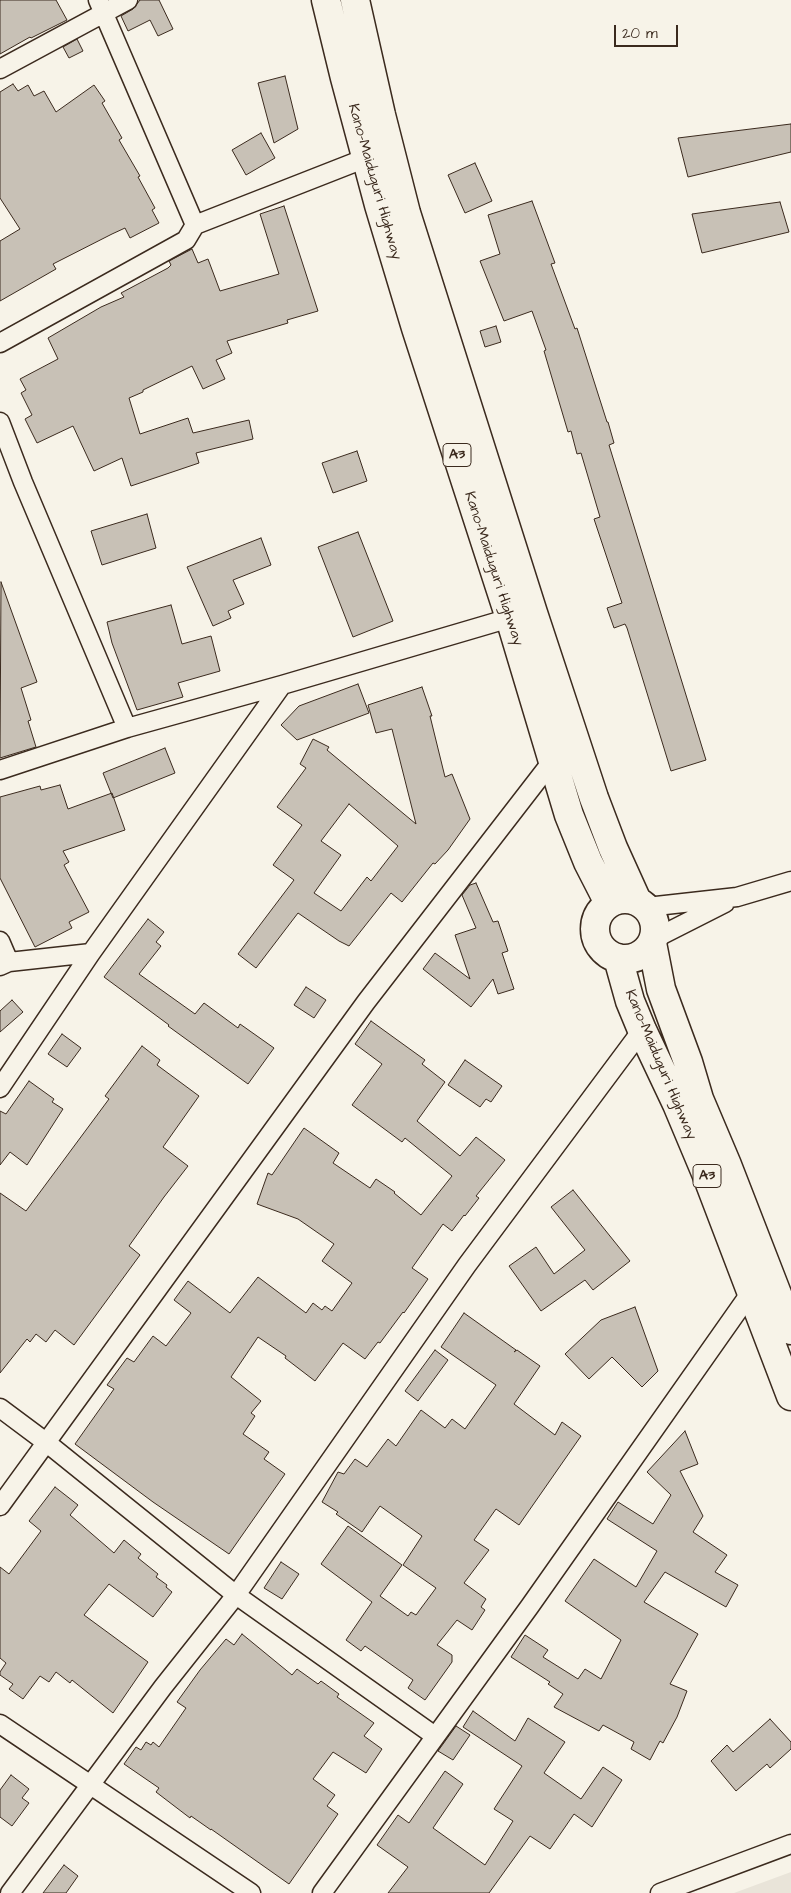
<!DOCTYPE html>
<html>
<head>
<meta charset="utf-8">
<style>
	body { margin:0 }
	#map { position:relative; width:791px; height:1893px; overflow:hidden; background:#f7f3e8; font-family:"Architects Daughter",sans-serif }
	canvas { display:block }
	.scale { position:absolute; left:614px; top:25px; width:64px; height:22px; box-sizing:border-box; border:2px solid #3b2a1e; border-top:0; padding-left:6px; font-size:15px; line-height:18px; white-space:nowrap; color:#3b2a1e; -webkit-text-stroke:4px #f7f3e8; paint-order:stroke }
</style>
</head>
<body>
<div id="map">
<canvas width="791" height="1893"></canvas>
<div class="scale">20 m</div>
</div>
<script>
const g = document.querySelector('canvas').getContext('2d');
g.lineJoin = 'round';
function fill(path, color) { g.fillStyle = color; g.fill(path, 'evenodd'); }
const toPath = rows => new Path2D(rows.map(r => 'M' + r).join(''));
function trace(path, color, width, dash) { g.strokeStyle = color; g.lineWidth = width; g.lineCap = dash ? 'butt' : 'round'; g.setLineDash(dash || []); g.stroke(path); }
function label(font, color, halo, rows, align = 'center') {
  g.font = font + ' "Architects Daughter",sans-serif'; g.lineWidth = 4; g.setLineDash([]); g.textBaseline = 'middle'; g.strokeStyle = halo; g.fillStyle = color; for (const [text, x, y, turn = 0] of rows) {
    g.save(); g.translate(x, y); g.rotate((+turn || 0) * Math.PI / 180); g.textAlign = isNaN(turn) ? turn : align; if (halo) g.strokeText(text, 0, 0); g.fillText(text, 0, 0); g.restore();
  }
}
fill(toPath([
	[791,1872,791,1893,734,1893]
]), '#e9e4d9');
const building = toPath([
	[0,0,56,0,67,20,31,38,30,37,0,54,0,0],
	[140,0,159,0,173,29,158,36,150,20,128,31,121,16,133,9,140,0],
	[77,39,83,51,69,58,63,47,77,39],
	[285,76,298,129,274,143,258,83,285,76],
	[13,84,18,91,28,85,34,96,44,91,56,112,94,85,105,101,102,103,122,138,119,140,140,176,138,177,155,208,152,210,159,223,130,238,125,228,112,234,53,264,56,269,0,301,0,241,20,229,0,198,0,92,13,84],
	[791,124,791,152,688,177,678,138,791,124],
	[261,133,275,158,246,175,232,150,261,133],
	[475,163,492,201,465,213,448,175,475,163],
	[532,201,555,263,551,264,575,329,577,328,607,422,608,422,614,443,609,445,706,760,671,771,627,628,625,624,614,628,607,608,622,603,594,519,600,517,581,453,577,454,571,431,568,432,544,351,546,350,532,311,504,321,480,261,500,254,488,215,532,201],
	[780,202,789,232,702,253,692,214,780,202],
	[284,206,318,311,287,320,288,323,227,341,232,353,216,360,225,379,203,389,192,366,143,390,143,392,129,398,140,434,188,418,193,433,249,420,253,439,196,453,199,463,131,486,122,458,94,471,73,426,37,443,25,419,32,415,21,393,26,390,20,379,58,359,48,338,101,307,124,297,121,293,168,268,171,265,169,261,192,249,198,263,208,259,220,291,279,274,260,214,284,206],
	[496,326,501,342,485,347,480,331,496,326],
	[357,451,367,481,333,493,322,463,357,451],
	[147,514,156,548,102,565,91,531,147,514],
	[358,532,393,621,353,637,318,547,358,532],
	[261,538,271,565,233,580,244,604,228,611,231,618,213,626,187,567,261,538],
	[1,582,37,682,21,688,31,720,28,721,36,747,0,758,1,582],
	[171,605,182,644,211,636,220,671,178,683,183,697,137,710,112,643,107,622,171,605],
	[358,684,369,713,297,740,281,725,299,706,358,684],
	[422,687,432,716,430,716,445,777,452,774,470,819,448,850,435,864,433,863,402,902,391,893,349,946,339,941,298,913,256,968,238,954,294,880,273,865,302,825,277,807,306,768,300,764,313,739,329,747,327,750,416,824,392,729,376,733,368,705,422,687],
	[349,804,398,846,371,881,367,877,341,911,314,893,341,855,321,841,349,804],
	[165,748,175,773,113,798,103,773,165,748],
	[60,785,68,809,112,793,125,830,63,851,69,862,64,865,89,912,69,922,72,928,35,947,0,878,0,797,40,786,41,790,60,785],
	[476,883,493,922,498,921,508,951,502,953,514,989,498,994,493,979,471,1007,423,969,435,953,470,979,455,935,476,928,462,895,470,885,476,883],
	[148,919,164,932,156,942,161,946,139,974,195,1014,204,1003,238,1028,240,1024,274,1048,248,1084,168,1026,169,1025,104,977,148,919],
	[306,987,326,1000,314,1018,294,1005,306,987],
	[12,1000,23,1012,0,1032,0,1011,12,1000],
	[371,1021,425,1060,422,1064,445,1082,417,1121,460,1156,476,1137,505,1160,476,1196,479,1198,465,1216,464,1215,452,1231,443,1224,412,1268,428,1279,404,1313,403,1312,380,1343,378,1342,365,1359,343,1343,315,1381,285,1358,286,1356,258,1337,231,1377,261,1401,251,1413,255,1416,243,1434,269,1452,264,1459,285,1474,229,1554,153,1502,75,1444,114,1389,107,1385,127,1358,134,1362,153,1336,166,1346,191,1313,174,1300,188,1281,230,1313,258,1277,306,1313,313,1303,322,1310,325,1306,332,1311,352,1283,322,1261,334,1244,298,1219,257,1204,268,1173,272,1175,304,1128,339,1153,333,1163,370,1188,376,1179,395,1192,394,1193,421,1215,452,1176,405,1138,402,1142,352,1105,382,1064,355,1044,371,1021],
	[62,1034,81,1048,67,1067,48,1054,62,1034],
	[142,1046,160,1060,157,1065,199,1096,163,1147,188,1166,164,1197,129,1246,140,1255,74,1345,55,1330,46,1342,36,1334,30,1342,27,1339,0,1373,0,1193,26,1211,109,1099,105,1096,142,1046],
	[465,1060,502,1086,491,1102,486,1099,480,1107,448,1085,465,1060],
	[29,1081,54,1099,52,1102,63,1109,27,1165,10,1152,0,1165,0,1111,6,1114,29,1081],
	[573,1190,630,1261,593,1290,585,1280,541,1311,509,1266,536,1247,554,1274,585,1250,551,1207,573,1190],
	[635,1307,658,1371,642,1387,612,1357,589,1379,565,1354,601,1320,635,1307],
	[464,1313,516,1350,514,1352,517,1350,540,1366,514,1404,555,1435,562,1422,581,1436,519,1525,496,1509,474,1540,489,1550,464,1583,486,1599,481,1607,485,1610,472,1630,457,1620,437,1645,452,1655,452,1662,425,1700,408,1688,413,1680,365,1646,361,1651,346,1640,372,1602,321,1564,348,1526,402,1565,380,1596,408,1616,411,1612,416,1615,436,1588,403,1565,422,1536,380,1506,362,1532,336,1514,338,1512,322,1502,338,1472,344,1474,355,1459,367,1467,388,1439,396,1446,421,1410,445,1428,452,1419,465,1429,496,1385,441,1347,464,1313],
	[435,1350,448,1360,418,1401,405,1391,435,1350],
	[685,1431,698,1464,680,1471,703,1516,693,1532,727,1555,715,1572,738,1585,726,1607,665,1572,644,1602,698,1634,670,1684,687,1691,677,1717,663,1743,660,1741,650,1760,631,1749,634,1742,603,1725,599,1731,554,1707,563,1694,548,1684,550,1682,511,1657,525,1635,548,1650,543,1657,578,1679,585,1669,601,1679,621,1640,565,1601,594,1559,636,1587,657,1551,607,1519,618,1502,653,1524,671,1495,647,1472,685,1431],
	[55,1487,78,1505,70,1515,114,1553,124,1540,141,1554,138,1558,158,1574,156,1577,167,1585,166,1587,172,1592,153,1617,109,1584,84,1615,148,1662,113,1713,72,1680,70,1683,56,1672,49,1682,40,1676,23,1699,9,1689,13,1684,0,1675,0,1672,6,1663,0,1658,0,1567,9,1574,41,1531,29,1521,55,1487],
	[281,1562,299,1574,282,1599,264,1588,281,1562],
	[242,1634,292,1675,297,1669,318,1684,321,1681,339,1694,337,1697,374,1723,364,1736,382,1749,366,1773,333,1752,313,1779,335,1795,327,1806,338,1814,289,1884,211,1829,211,1830,191,1816,190,1818,156,1792,159,1788,124,1764,136,1747,141,1750,146,1742,151,1745,153,1742,159,1747,186,1708,177,1702,200,1670,226,1639,234,1645,242,1634],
	[473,1711,515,1741,528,1718,565,1742,544,1773,581,1799,603,1767,622,1780,592,1827,574,1814,550,1849,530,1836,489,1893,388,1893,408,1867,377,1845,398,1815,409,1823,445,1771,463,1784,433,1828,485,1865,513,1821,494,1809,522,1766,463,1727,473,1711],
	[770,1719,791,1742,791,1749,770,1768,767,1764,736,1791,711,1761,727,1745,733,1752,770,1719],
	[456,1726,470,1735,453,1760,438,1751,456,1726],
	[11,1775,29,1789,22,1798,29,1803,12,1826,0,1817,0,1790,11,1775],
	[64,1865,78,1876,66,1893,43,1893,64,1865]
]);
fill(building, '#c8c1b6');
trace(building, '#3b2a1e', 1);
const street = toPath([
	[98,0,195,225],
	[0,69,128,0],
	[0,343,186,240,195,225,366,158],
	[0,422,23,482,127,728],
	[0,770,127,728,282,685,510,618],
	[647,907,737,897,791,881],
	[654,939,725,903],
	[0,941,9,962],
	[0,966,9,962,91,953],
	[0,1088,91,953,282,685],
	[0,1408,47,1443,236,1595,435,1736],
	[0,1506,366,1002,553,760],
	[0,1724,251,1893],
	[10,1893,163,1687,236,1595,467,1265,642,1030],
	[322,1893,530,1606,751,1292],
	[660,1893,791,1844]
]);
const highway = toPath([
	[326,0,345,78,379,205,416,328,510,618,569,815,588,862,609,903],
	[355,0,381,115,406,213,533,613,594,798,613,848,637,901],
	'595 929a30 30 0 1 1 60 0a30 30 0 1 1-60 0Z',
	[652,943,661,989,688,1062,699,1099,727,1165,791,1330],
	[618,958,630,1001,642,1030,677,1104,706,1173,791,1396]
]);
trace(street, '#3b2a1e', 21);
trace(highway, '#3b2a1e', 31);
trace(street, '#f7f3e8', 18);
trace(highway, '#f7f3e8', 28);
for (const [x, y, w] of [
	[457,455,28],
	[707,1176,28]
]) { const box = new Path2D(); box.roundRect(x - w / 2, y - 11.5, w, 23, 4); g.fillStyle = '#f7f3e8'; g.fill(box); trace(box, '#3b2a1e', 1); }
label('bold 14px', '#3b2a1e', null, [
	["A3",457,455],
	["A3",707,1176]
]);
label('15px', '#3b2a1e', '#f7f3e8', [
	["Kano-Maiduguri Highway",374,182,74],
	["Kano-Maiduguri Highway",493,569,72],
	["Kano-Maiduguri Highway",660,1065,67]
]);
</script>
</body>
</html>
